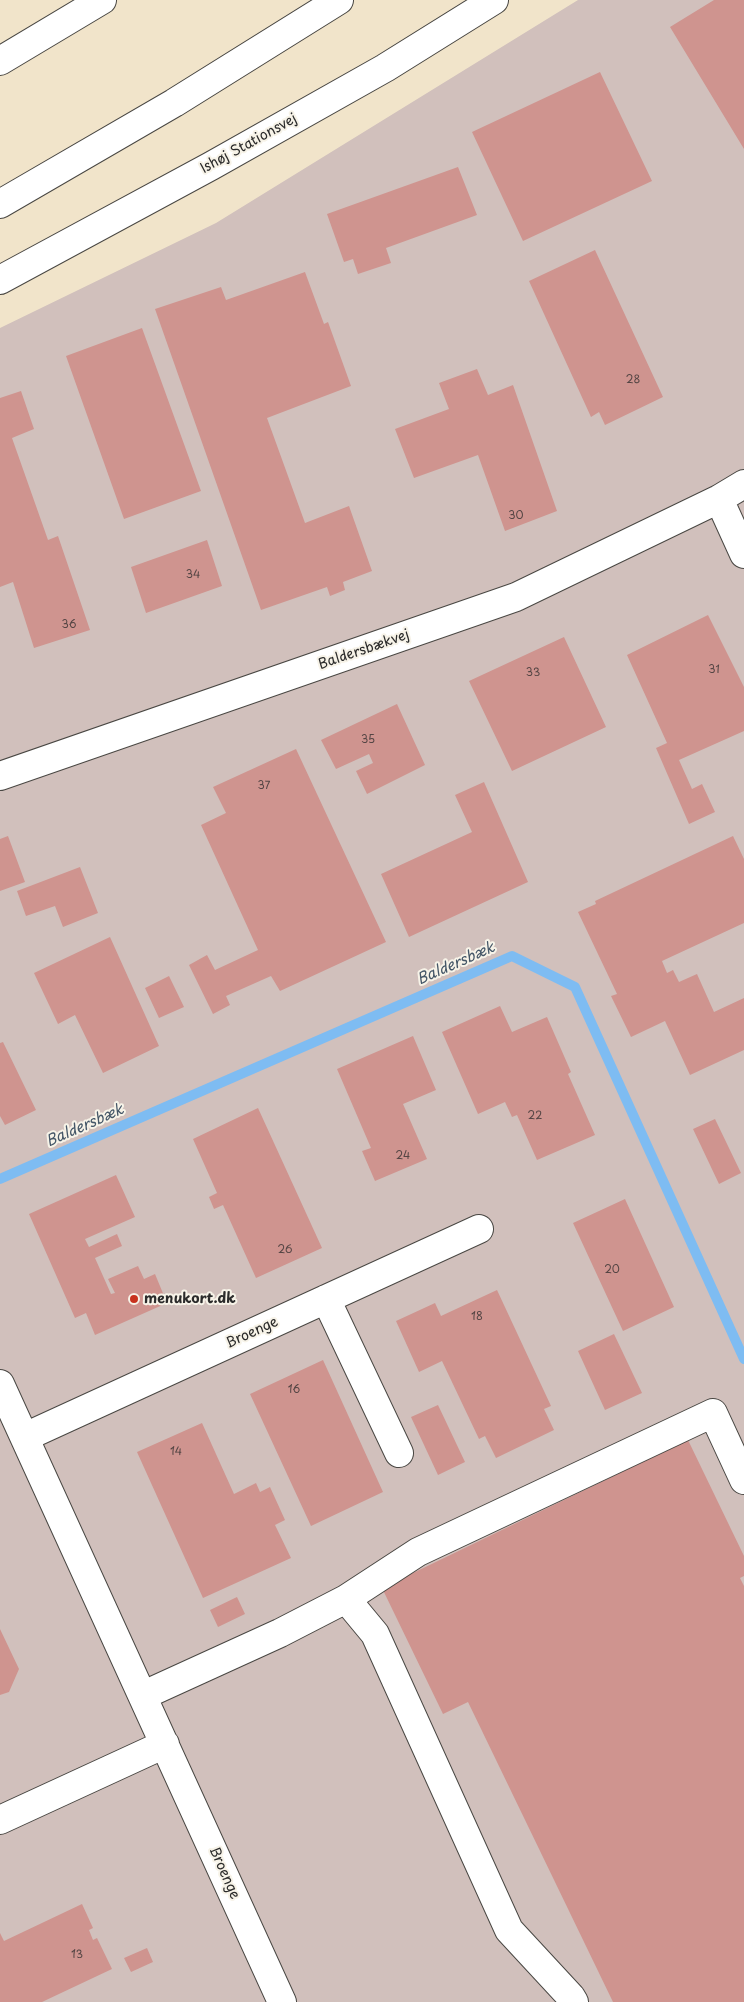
<!DOCTYPE html>
<html>
<head>
<meta charset="utf-8">
<style>
	body { margin:0 }
	canvas { display:block; background:#f1e4ca }
</style>
</head>
<body>
<canvas width="744" height="2002"></canvas>
<script>
const g = document.querySelector('canvas').getContext('2d');
g.lineJoin = 'round';
function fill(path, color) { g.fillStyle = color; g.fill(path, 'evenodd'); }
const toPath = rows => new Path2D(rows.map(r => 'M' + r).join(''));
function trace(path, color, width, dash) { g.strokeStyle = color; g.lineWidth = width; g.lineCap = dash ? 'butt' : 'round'; g.setLineDash(dash || []); g.stroke(path); }
function label(font, color, halo, rows, align = 'center') {
  g.font = font + ' "Playpen Sans",sans-serif'; g.lineWidth = 4; g.setLineDash([]); g.textBaseline = 'middle'; g.strokeStyle = halo; g.fillStyle = color; for (const [text, x, y, turn = 0] of rows) {
    g.save(); g.translate(x, y); g.rotate((+turn || 0) * Math.PI / 180); g.textAlign = isNaN(turn) ? turn : align; if (halo) g.strokeText(text, 0, 0); g.fillText(text, 0, 0); g.restore();
  }
}
fill(toPath([
	[578,0,744,0,744,2002,0,2002,0,328,216,223]
]), '#d1c0bc');
trace(toPath([
	[0,1179,512,956,575,987,744,1359]
]), '#7ebcf2', 10);
fill(toPath([
	[714,0,744,0,744,149,670,27],
	[600,72,652,181,523,241,472,132],
	[458,167,477,215,386,248,391,263,358,274,353,259,344,262,327,214],
	[595,250,663,397,605,425,599,412,591,417,529,281],
	[305,272,324,324,328,322,351,386,267,418,305,523,349,506,372,571,343,582,345,590,330,596,327,587,261,610,155,309,221,287,226,300],
	[142,328,201,491,124,519,66,356],
	[477,369,488,395,513,385,557,511,505,531,478,455,414,478,395,429,449,409,439,383],
	[21,391,34,429,12,438,48,540,58,536,90,630,34,648,13,582,0,587,0,398],
	[207,540,222,586,146,613,131,567],
	[708,615,744,687,744,731,679,760,692,789,702,784,715,812,689,824,656,748,667,743,627,655],
	[564,637,606,727,512,771,469,681],
	[397,704,425,765,367,794,356,771,373,763,369,754,336,769,321,740],
	[296,749,386,942,280,991,271,976,226,996,230,1005,213,1014,189,965,207,955,215,970,258,950,201,825,226,813,213,787],
	[484,782,528,882,409,937,381,874,472,832,455,795],
	[8,836,25,882,0,891,0,839],
	[733,836,744,859,744,923,662,961,667,973,673,970,679,982,697,974,714,1012,744,998,744,1050,690,1075,665,1021,631,1037,611,996,617,994,578,912,596,904,595,901],
	[80,867,98,913,63,927,55,906,26,916,17,891],
	[110,937,159,1046,103,1073,75,1015,58,1024,34,973],
	[169,976,184,1007,159,1018,145,988],
	[500,1006,512,1032,547,1017,571,1072,568,1074,595,1135,537,1160,517,1115,512,1117,505,1102,478,1114,442,1032],
	[413,1036,436,1090,403,1104,427,1159,375,1181,362,1151,371,1148,337,1069],
	[3,1042,36,1110,5,1125,0,1116,0,1043],
	[258,1108,322,1248,256,1278,223,1205,214,1209,209,1197,217,1193,193,1139],
	[715,1119,741,1173,719,1184,693,1129],
	[116,1175,135,1217,85,1239,89,1247,117,1234,122,1246,95,1258,111,1294,115,1293,108,1279,138,1266,144,1279,155,1274,167,1303,95,1335,86,1313,75,1318,29,1214],
	[625,1199,674,1307,623,1331,573,1223],
	[497,1290,551,1406,544,1409,554,1430,496,1458,485,1436,479,1439,442,1361,419,1372,396,1321,435,1303,441,1316],
	[614,1334,642,1393,605,1410,578,1351],
	[323,1360,383,1492,311,1526,250,1394],
	[438,1405,465,1462,438,1475,411,1417],
	[202,1423,234,1494,256,1483,260,1492,270,1487,285,1520,275,1525,291,1558,203,1598,137,1452],
	[688,1440,744,1556,744,1576,740,1578,744,1586,744,2002,613,2002,468,1702,443,1714,382,1588],
	[237,1597,245,1614,218,1627,210,1610],
	[0,1629,19,1669,9,1692,0,1695],
	[82,1904,93,1928,89,1930,93,1940,97,1938,112,1969,42,2002,0,2002,0,1933,4,1941],
	[147,1948,153,1962,131,1972,124,1958]
]), '#cf948f');
const minor = toPath([
	[0,61,102,0],
	[719,499,744,554],
	[0,776,516,597,719,499,744,484],
	[326,1299,399,1453],
	[0,1384,282,2002],
	[25,1437,479,1229],
	[346,1599,375,1634,509,1930,571,1997,574,2002],
	[144,1695,280,1633,346,1599,418,1552,713,1413,744,1480],
	[0,1820,165,1744]
]);
const major = toPath([
	[0,204,174,103,339,0],
	[0,280,211,166,385,68,494,0]
]);
trace(minor, '#494743', 30);
trace(major, '#494743', 30);
trace(minor, '#fff', 28);
trace(major, '#fff', 28);
for (const [x, y, r, color] of [
	[134,1299,5,"#c8321e"]
]) { const dot = new Path2D(); dot.arc(x, y, r, 0, 2 * Math.PI); g.fillStyle = color; g.fill(dot); trace(dot, '#f7f3e8', 2); }
label('11px', '#544544', null, [
	["28",633,380],
	["30",516,516],
	["34",193,575],
	["36",69,625],
	["31",714,670],
	["33",533,673],
	["35",368,740],
	["37",264,786],
	["22",535,1116],
	["24",403,1156],
	["26",285,1250],
	["20",612,1270],
	["18",477,1317],
	["16",294,1390],
	["14",176,1452],
	["13",77,1955]
]);
label('14px', '#2b2b2b', '#f7f3e8', [
	["Ishøj Stationsvej",249,144,-29],
	["Baldersbækvej",364,650,-19],
	["Broenge",252,1333,-25],
	["Broenge",224,1873,66]
]);
label('bold 14px', '#2b2b2b', '#f7f3e8', [
	["menukort.dk",144,1299]
], 'left');
label('italic 15px', '#445667', '#f7f3e8', [
	["Baldersbæk",456,964,-24],
	["Baldersbæk",85,1126,-24]
]);
</script>
</body>
</html>
